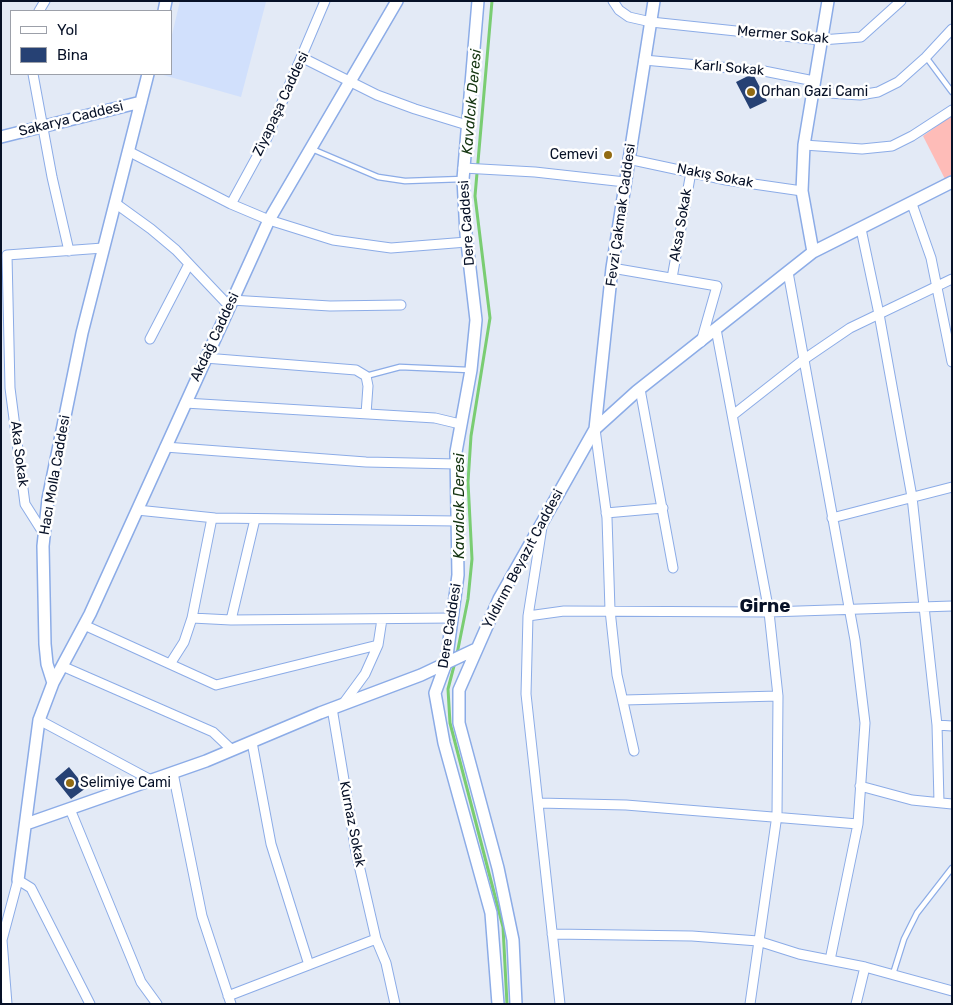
<!DOCTYPE html>
<html>
<head>
<meta charset="utf-8">
<style>
	body { margin:0 }
	#map { position:relative; width:953px; height:1005px; overflow:hidden; background:#e3eaf6; font-family:Rubik,sans-serif }
	canvas { display:block }
	.frame { position:absolute; inset:0; border:2px solid #071127; pointer-events:none }
	.legend { position:absolute; left:10px; top:10px; width:162px; height:65px; box-sizing:border-box; background:#fff; border:1px solid #9ca0a9; margin:0; padding:6px 9px; list-style:none; font-size:15px; color:#071127 }
	.legend li { display:flex; align-items:center; gap:10px; height:25px }
	.legend b { width:25px; border:1px solid #9ca0a9 }
</style>
</head>
<body>
<div id="map">
<canvas width="953" height="1005"></canvas>
<div class="frame"></div>
<ul class="legend">
<li><b style="height:6px;background:#fff"></b>Yol</li>
<li><b style="height:14px;background:#264174"></b>Bina</li>
</ul>
</div>
<script>
const g = document.querySelector('canvas').getContext('2d');
g.lineJoin = 'round';
function fill(path, color) { g.fillStyle = color; g.fill(path, 'evenodd'); }
const toPath = rows => new Path2D(rows.map(r => 'M' + r).join(''));
function trace(path, color, width, dash) { g.strokeStyle = color; g.lineWidth = width; g.lineCap = dash ? 'butt' : 'round'; g.setLineDash(dash || []); g.stroke(path); }
function label(font, color, halo, rows, align = 'center') {
  g.font = font + ' Rubik,sans-serif'; g.lineWidth = 5; g.setLineDash([]); g.textBaseline = 'middle'; g.strokeStyle = halo; g.fillStyle = color; for (const [text, x, y, turn = 0] of rows) {
    g.save(); g.translate(x, y); g.rotate((+turn || 0) * Math.PI / 180); g.textAlign = isNaN(turn) ? turn : align; if (halo) g.strokeText(text, 0, 0); g.fillText(text, 0, 0); g.restore();
  }
}
fill(toPath([
	[180,1,266,2,241,97,163,75,171,74,171,39]
]), '#d1e0fc');
fill(toPath([
	[952,115,952,174,945,179,923,136]
]), '#febcb8');
trace(toPath([
	[457,654,468,599,472,559,468,482,471,436,490,318,475,196,492,1],
	[455,662,448,689,450,723,503,927,507,1004]
]), '#7acd72', 3);
fill(toPath([
	[748,76,754,76,767,101,750,109,736,82],
	[69,767,86,788,71,799,55,779]
]), '#264174');
const service = toPath([
	[926,57,952,92],
	[312,149,378,177,405,181,463,179],
	[366,376,400,367,469,370],
	[893,974,904,939,917,913,952,868]
]);
const minor = toPath([
	[613,1,619,10,629,17,651,22,821,40,861,37,901,1],
	[39,11,45,1],
	[303,58,377,95,415,109,467,125],
	[644,60,764,71,814,81],
	[33,74,52,177,69,251],
	[812,92,860,95,878,92,898,82,926,57,952,29],
	[804,145,862,149,892,146,912,136,952,110],
	[128,151,231,204,269,220,333,240,391,248,467,242],
	[628,159,726,180,802,191],
	[463,168,535,172,625,182],
	[115,203,151,229,176,250,229,306],
	[231,204,266,140,325,1],
	[912,204,931,258,952,362],
	[861,229,879,314,912,497,937,725,939,802],
	[612,268,717,286,701,342],
	[788,272,855,640,865,723,858,824,830,960],
	[672,278,691,172],
	[231,300,330,306,401,305],
	[716,329,769,612,778,696,777,815,750,1004],
	[150,339,189,264],
	[205,358,356,370,366,376,368,386,366,414],
	[640,389,673,568],
	[185,403,435,418,460,424],
	[733,415,803,360,850,328,952,279],
	[595,429,607,518,610,610,617,675,634,751],
	[165,447,366,462,457,464],
	[137,510,215,518,457,521],
	[606,513,663,508],
	[832,518,952,487],
	[542,527,528,616,526,694,560,1004],
	[44,534,25,504,10,388,7,255,103,248],
	[528,616,564,611,769,612,952,606],
	[192,618,231,620,453,618],
	[231,620,255,519],
	[84,625,216,685,378,645],
	[170,664,184,642,192,618,212,518],
	[62,666,213,732,232,750],
	[624,700,778,696],
	[343,704,365,674,378,645,382,619],
	[332,708,356,852,376,939,386,963,395,1004],
	[39,720,151,780],
	[937,725,952,726],
	[252,742,271,844,309,965],
	[173,773,202,916,231,1004],
	[860,786,912,800,952,804],
	[538,803,626,805,858,824],
	[70,809,141,982,157,1004],
	[552,934,692,936,758,941,799,954,865,967,952,991],
	[228,996,376,939],
	[7,1004,2,940,18,880,31,888,90,1004],
	[856,1004,865,967]
]);
const tertiary = toPath([
	[478,1,463,179,466,234,476,320,471,370,456,452,458,575,446,663,435,693,444,743,491,913,498,1004],
	[164,11,166,1],
	[1,137,141,102],
	[813,252,802,191,804,145,828,1],
	[595,429,612,268,654,1],
	[53,683,90,614,269,220,397,1],
	[26,824,206,761,320,713,421,675,476,649],
	[18,880,39,720,53,683,47,664,45,644,43,546,48,499,82,333,148,74],
	[516,1004,513,940,498,868,459,723,459,690,499,599,595,429,637,391,813,252,952,182]
]);
trace(service, '#8cace7', 7);
trace(minor, '#8cace7', 11);
trace(tertiary, '#8cace7', 14);
trace(service, '#fff', 4.5);
trace(minor, '#fff', 9);
trace(tertiary, '#fff', 11);
for (const [x, y, r, color] of [
	[751,92,5,"#926b13"],
	[608,155,5,"#926b13"],
	[70,783,5,"#926b13"]
]) { const dot = new Path2D(); dot.arc(x, y, r, 0, 2 * Math.PI); g.fillStyle = color; g.fill(dot); trace(dot, '#fff', 2); }
label('14px', '#071127', '#fff', [
	["Mermer Sokak",783,35,5],
	["Karlı Sokak",729,68,5],
	["Ziyapaşa Caddesi",281,104,-65],
	["Sakarya Caddesi",71,119,-14],
	["Nakış Sokak",715,176,11],
	["Fevzi Çakmak Caddesi",621,215,-82],
	["Dere Caddesi",467,223,-94],
	["Aksa Sokak",681,225,-80],
	["Akdağ Caddesi",215,337,-65],
	["Aka Sokak",19,454,83],
	["Hacı Molla Caddesi",55,475,-80],
	["Yıldırım Beyazıt Caddesi",523,559,-62],
	["Dere Caddesi",450,626,-81],
	["Kurnaz Sokak",352,824,79]
]);
label('14px', '#071127', '#fff', [
	["Orhan Gazi Cami",761,92],
	["Cemevi",598,155,"right"],
	["Selimiye Cami",80,783]
], 'left');
label('italic 15px', '#143511', '#fff', [
	["Kavalcık Deresi",472,102,-85],
	["Kavalcık Deresi",460,506,-90]
]);
label('bold 19px', '#071127', '#fff', [
	["Girne",765,607]
]);
</script>
</body>
</html>
